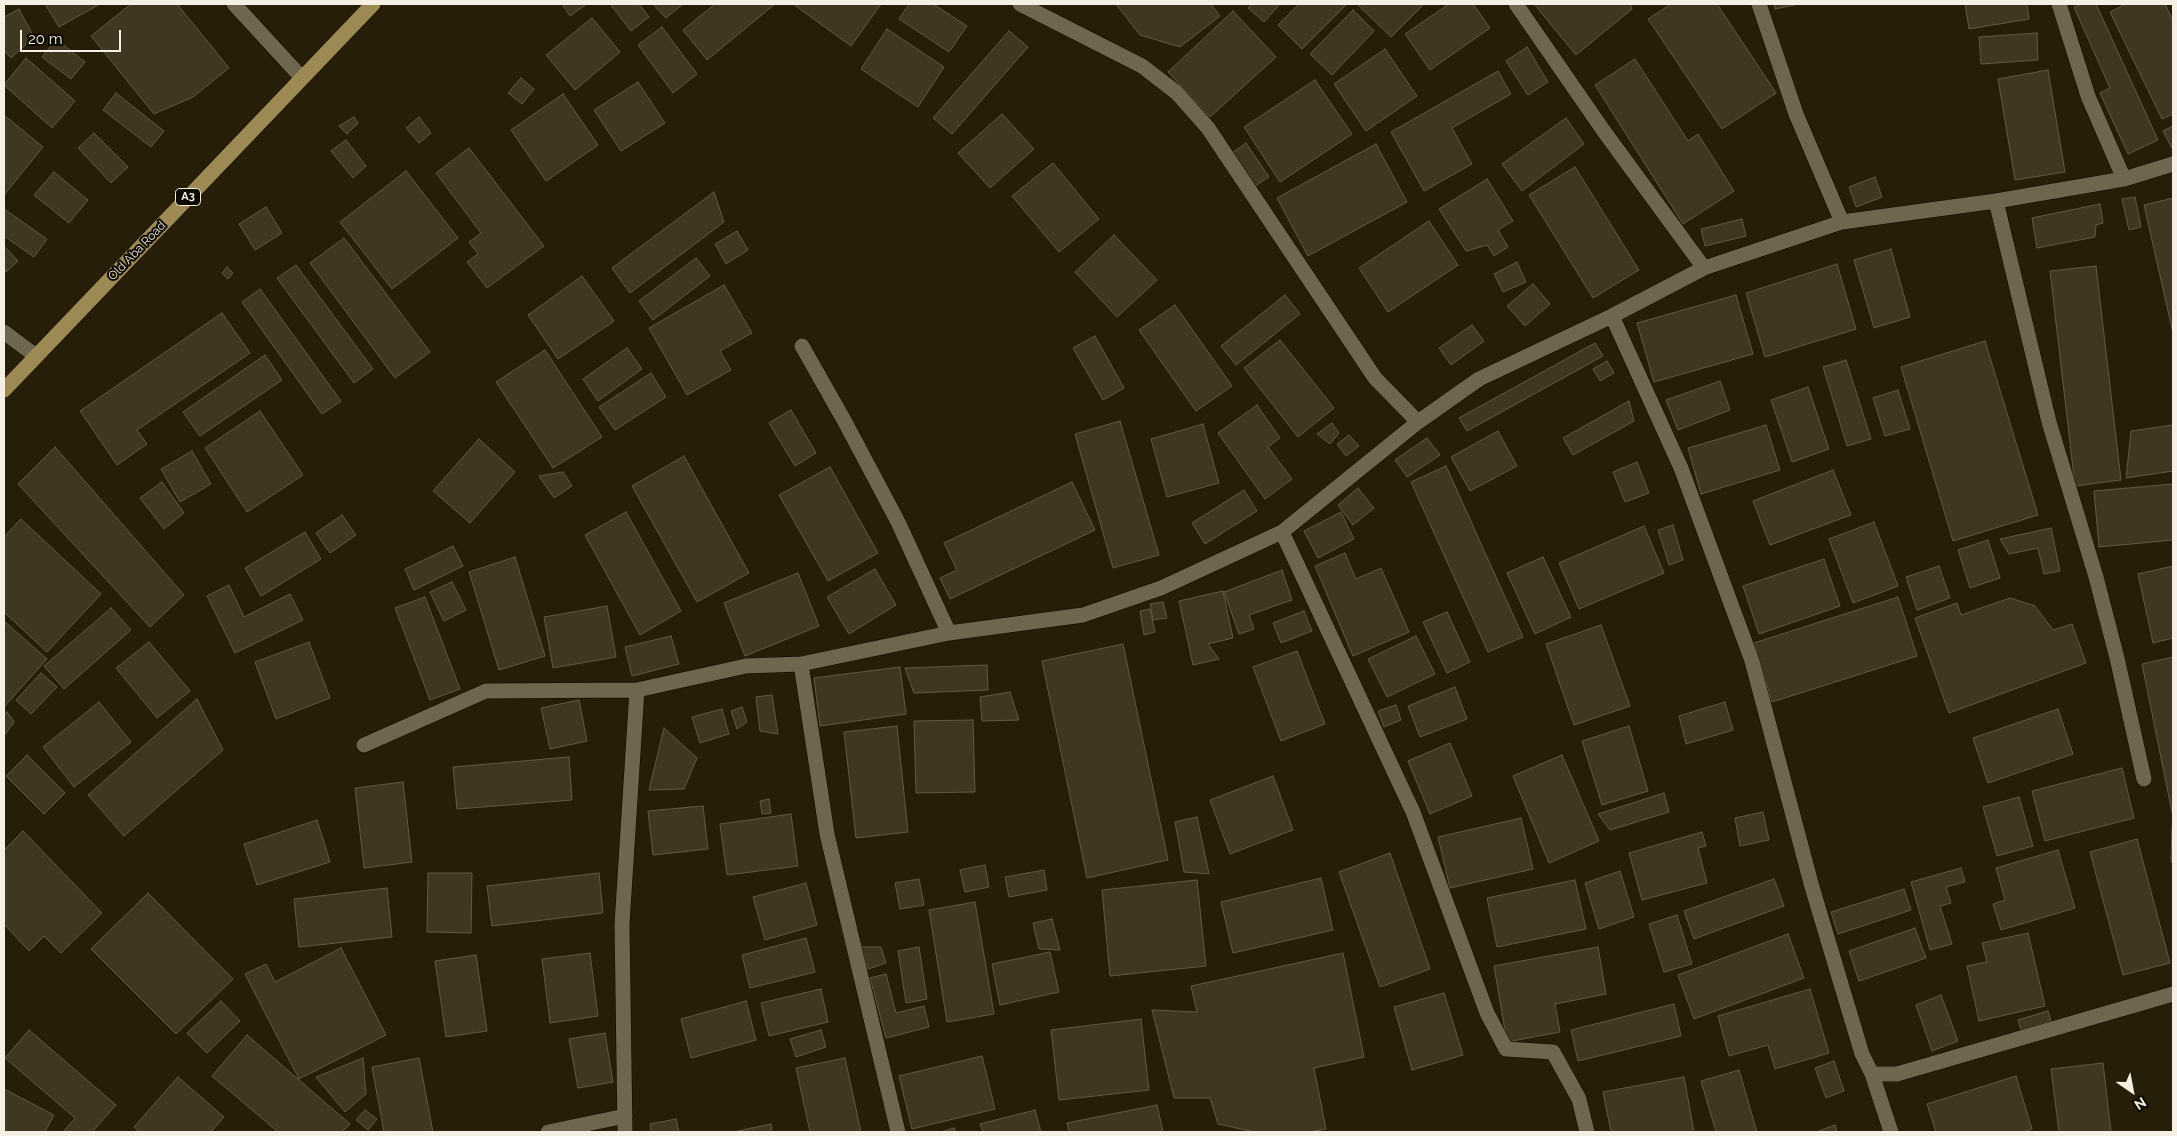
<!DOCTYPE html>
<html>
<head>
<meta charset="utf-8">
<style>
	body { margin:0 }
	#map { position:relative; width:2177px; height:1136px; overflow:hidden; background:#261e08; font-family:Raleway,sans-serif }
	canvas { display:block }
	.frame { position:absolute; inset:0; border:5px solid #f5f0e3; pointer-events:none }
	.north { position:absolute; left:2107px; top:1066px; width:50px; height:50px; -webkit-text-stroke:4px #0c0903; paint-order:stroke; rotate:147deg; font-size:14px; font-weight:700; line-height:20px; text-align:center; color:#f5f0e3 }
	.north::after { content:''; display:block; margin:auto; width:18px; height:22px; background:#f5f0e3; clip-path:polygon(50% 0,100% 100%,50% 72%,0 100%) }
	.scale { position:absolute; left:20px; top:30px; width:101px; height:22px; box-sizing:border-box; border:2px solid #f5f0e3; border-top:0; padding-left:6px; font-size:15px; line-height:18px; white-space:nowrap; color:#f5f0e3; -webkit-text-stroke:4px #0c0903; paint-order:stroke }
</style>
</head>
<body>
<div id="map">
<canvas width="2177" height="1136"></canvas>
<div class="frame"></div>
<div class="north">N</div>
<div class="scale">20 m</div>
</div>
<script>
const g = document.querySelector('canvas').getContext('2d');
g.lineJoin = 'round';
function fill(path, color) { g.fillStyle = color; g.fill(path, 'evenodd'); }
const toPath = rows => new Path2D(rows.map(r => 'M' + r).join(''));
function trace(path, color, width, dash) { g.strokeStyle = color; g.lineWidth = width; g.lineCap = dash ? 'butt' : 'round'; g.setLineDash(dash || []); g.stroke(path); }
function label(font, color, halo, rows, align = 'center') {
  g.font = font + ' Raleway,sans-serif'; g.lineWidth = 4; g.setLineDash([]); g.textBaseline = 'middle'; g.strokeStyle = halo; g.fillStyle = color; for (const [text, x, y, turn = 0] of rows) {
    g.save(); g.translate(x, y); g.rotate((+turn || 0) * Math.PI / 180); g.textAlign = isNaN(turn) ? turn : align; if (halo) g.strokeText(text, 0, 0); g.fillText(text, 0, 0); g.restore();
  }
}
const building = toPath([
	[45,4,100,4,59,27,45,4],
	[131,4,177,4,229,68,193,97,154,114,91,36,131,4],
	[562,4,587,4,570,16,562,4],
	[610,4,639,4,649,17,631,31,610,4],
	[653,4,683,4,666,18,653,4],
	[715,4,775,4,707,60,683,30,715,4],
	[793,4,881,4,851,46,793,4],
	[909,4,933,4,967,26,949,52,899,19,909,4],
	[1116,4,1211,4,1220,16,1180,47,1140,35,1116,4],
	[1252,4,1280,4,1264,22,1248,8,1252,4],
	[1299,4,1347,4,1302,49,1278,25,1299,4],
	[1359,4,1424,4,1391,37,1358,5,1359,4],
	[1449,4,1473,4,1490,28,1430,70,1405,34,1449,4],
	[1534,4,1630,4,1632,9,1576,55,1534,4],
	[1671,4,1717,4,1776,93,1722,129,1648,19,1671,4],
	[1774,4,1799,4,1775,9,1774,4],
	[1965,4,2027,4,2029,19,1969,29,1965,4],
	[2082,4,2096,4,2158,140,2128,154,2100,93,2110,88,2074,7,2082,4],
	[2126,4,2165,4,2173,21,2173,114,2162,119,2110,12,2126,4],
	[19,9,34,37,11,58,4,50,4,17,19,9],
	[1353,10,1374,31,1332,75,1310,54,1353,10],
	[1233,11,1276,57,1210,117,1168,72,1233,11],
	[592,18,620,52,575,90,546,55,592,18],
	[662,27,697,74,673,93,638,45,662,27],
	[887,29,944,67,918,107,861,69,887,29],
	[1009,31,1028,47,952,134,933,118,1009,31],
	[2037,33,2038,60,1981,64,1979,37,2037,33],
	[56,39,85,62,71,79,42,57,56,39],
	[1527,47,1548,82,1528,95,1506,61,1527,47],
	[1385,49,1417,96,1366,131,1334,84,1385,49],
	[26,58,75,101,52,128,4,85,26,58],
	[1635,59,1688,141,1698,134,1734,191,1683,224,1595,85,1635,59],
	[2048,70,2065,172,2015,180,1998,79,2048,70],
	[1498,71,1511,94,1452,128,1472,164,1424,191,1391,132,1498,71],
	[521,78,534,89,522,104,508,93,521,78],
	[1315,80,1352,134,1280,182,1244,127,1315,80],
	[638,82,665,123,621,151,594,110,638,82],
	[116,93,164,131,151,147,103,110,116,93],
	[563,94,598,145,546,181,511,130,563,94],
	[1002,114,1034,149,990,188,958,153,1002,114],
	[4,115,43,147,4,195,4,115],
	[354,117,358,123,347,134,339,126,354,117],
	[419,117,431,133,419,143,406,128,419,117],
	[1566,118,1584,144,1522,191,1502,164,1566,118],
	[2173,126,2173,150,2163,131,2173,126],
	[94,133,128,167,111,183,78,148,94,133],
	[346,140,366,166,353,178,331,151,346,140],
	[1246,143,1269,177,1255,186,1232,153,1246,143],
	[1376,144,1407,202,1308,256,1277,198,1376,144],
	[469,148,544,246,487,288,467,262,478,254,469,242,481,233,436,173,469,148],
	[1053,163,1099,219,1059,252,1012,196,1053,163],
	[1575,167,1639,270,1593,298,1529,195,1575,167],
	[406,171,458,238,392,289,340,222,406,171],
	[54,172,88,200,69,223,34,195,54,172],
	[1875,177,1882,197,1856,207,1849,187,1875,177],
	[1487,179,1513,221,1498,230,1508,247,1494,256,1487,245,1466,251,1439,209,1487,179],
	[714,192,724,222,630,293,612,268,714,192],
	[2135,197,2141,227,2129,230,2122,199,2135,197],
	[2173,198,2173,333,2144,205,2173,198],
	[2100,204,2103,223,2096,225,2095,237,2037,248,2032,218,2100,204],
	[266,207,282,233,255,250,239,224,266,207],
	[4,209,47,239,34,257,4,236,4,209],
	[1742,219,1746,236,1705,246,1701,229,1742,219],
	[1429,221,1458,265,1388,312,1359,268,1429,221],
	[737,231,748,250,726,264,715,244,737,231],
	[1114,235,1157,280,1117,317,1075,272,1114,235],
	[344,238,430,352,395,378,310,263,344,238],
	[4,246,18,261,6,272,4,267,4,246],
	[1891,249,1910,317,1874,328,1854,260,1891,249],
	[696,258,710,276,653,320,639,301,696,258],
	[1517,262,1526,282,1503,292,1494,274,1517,262],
	[1837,264,1856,329,1765,357,1746,293,1837,264],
	[296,265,373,369,354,383,277,278,296,265],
	[2096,266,2121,480,2075,486,2050,271,2096,266],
	[227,267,233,273,228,279,222,273,227,267],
	[582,276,614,321,558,359,528,315,582,276],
	[1533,284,1550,304,1525,326,1507,306,1533,284],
	[724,285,752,333,720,351,731,370,687,395,649,328,724,285],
	[260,289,341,401,322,414,242,302,260,289],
	[1285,295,1300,314,1236,365,1221,346,1285,295],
	[1736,295,1753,354,1654,382,1637,323,1736,295],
	[1175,305,1232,386,1196,411,1139,330,1175,305],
	[222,313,250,353,137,430,147,444,117,465,80,411,222,313],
	[1472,325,1484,341,1451,365,1439,348,1472,325],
	[1095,336,1124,388,1103,400,1073,348,1095,336],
	[1280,340,1334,408,1298,437,1244,368,1280,340],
	[1985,341,2038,515,1953,541,1901,367,1985,341],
	[1595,343,1603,356,1467,431,1459,418,1595,343],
	[627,348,642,369,598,401,583,379,627,348],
	[545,350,602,437,553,468,496,382,545,350],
	[265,355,282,380,200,436,183,412,265,355],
	[1846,360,1871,439,1847,446,1823,367,1846,360],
	[1607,361,1614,373,1600,381,1593,369,1607,361],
	[651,373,666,397,615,430,599,407,651,373],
	[1720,381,1730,410,1678,430,1666,400,1720,381],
	[1808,387,1829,449,1792,462,1771,400,1808,387],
	[1898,390,1910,429,1885,436,1873,398,1898,390],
	[1629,401,1634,421,1573,455,1563,438,1629,401],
	[1257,405,1280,438,1268,447,1292,479,1265,499,1218,433,1257,405],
	[791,410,816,453,795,466,769,423,791,410],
	[260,411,303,475,247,512,205,448,260,411],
	[1120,421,1159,555,1113,568,1075,434,1120,421],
	[1332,423,1339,433,1330,444,1317,434,1332,423],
	[1203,424,1219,483,1167,497,1151,439,1203,424],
	[1766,425,1780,470,1701,494,1688,448,1766,425],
	[2173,425,2173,471,2126,478,2131,431,2173,425],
	[1498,431,1517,466,1470,491,1451,457,1498,431],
	[1349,435,1359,446,1346,456,1337,444,1349,435],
	[1427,438,1440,455,1407,477,1395,460,1427,438],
	[479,439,515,472,470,523,433,491,479,439],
	[55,447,184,595,150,627,18,484,55,447],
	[192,451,211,484,180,502,161,469,192,451],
	[684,456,749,573,697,602,632,486,684,456],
	[1637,462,1649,493,1625,502,1613,472,1637,462],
	[1446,466,1523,637,1488,652,1411,482,1446,466],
	[830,467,878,553,828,581,779,495,830,467],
	[1833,470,1851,515,1770,545,1753,501,1833,470],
	[563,472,572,486,554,498,539,476,563,472],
	[162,482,184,513,164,529,140,498,162,482],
	[1072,482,1095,530,950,599,940,578,957,570,944,543,1072,482],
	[2173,484,2173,540,2099,547,2094,491,2173,484],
	[1358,488,1374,508,1353,525,1338,505,1358,488],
	[1244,490,1257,511,1205,544,1192,523,1244,490],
	[626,512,681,611,640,635,585,535,626,512],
	[1341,512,1354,539,1318,558,1304,531,1341,512],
	[342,515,356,535,330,553,316,533,342,515],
	[21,519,101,594,47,652,4,612,4,537,21,519],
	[1874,522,1898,586,1853,603,1829,539,1874,522],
	[1673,525,1683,560,1669,565,1658,530,1673,525],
	[1644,526,1664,573,1579,609,1559,563,1644,526],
	[2051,528,2060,571,2044,574,2038,548,2009,554,2000,539,2051,528],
	[305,532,321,559,261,596,245,568,305,532],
	[1988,540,2000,578,1970,588,1958,550,1988,540],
	[453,546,463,566,414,590,405,569,453,546],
	[1345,553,1356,579,1381,568,1409,632,1353,656,1315,566,1345,553],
	[515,557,545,656,499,670,469,572,515,557],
	[1543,557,1571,617,1535,634,1507,573,1543,557],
	[1824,559,1840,606,1759,634,1743,586,1824,559],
	[1939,566,1950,598,1917,610,1906,577,1939,566],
	[2173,566,2173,638,2153,643,2138,574,2173,566],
	[875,569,896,605,849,634,827,597,875,569],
	[1282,570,1292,600,1249,615,1254,629,1239,634,1224,592,1282,570],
	[798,573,819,626,745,656,724,603,798,573],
	[452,582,466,610,444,621,430,592,452,582],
	[229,585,244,617,290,594,303,620,235,653,207,596,229,585],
	[1223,591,1233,638,1208,644,1219,659,1193,665,1179,601,1223,591],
	[425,597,460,689,430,700,395,608,425,597],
	[1898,597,1917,656,1772,702,1754,643,1898,597],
	[2010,598,2035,606,2053,630,2072,624,2086,663,1949,713,1915,618,1957,603,1961,615,2010,598],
	[1163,602,1167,618,1153,620,1150,604,1163,602],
	[607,606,616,657,553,668,544,617,607,606],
	[111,608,131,630,64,689,44,666,111,608],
	[1150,609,1155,632,1144,635,1140,611,1150,609],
	[1304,611,1312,631,1281,643,1273,623,1304,611],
	[1447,612,1470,662,1447,673,1423,622,1447,612],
	[4,621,47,659,4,707,4,621],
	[1601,625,1630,706,1574,725,1546,644,1601,625],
	[671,636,679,664,632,676,625,647,671,636],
	[1416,636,1435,674,1387,697,1368,659,1416,636],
	[149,642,190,691,157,718,116,668,149,642],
	[309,642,330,698,276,719,255,662,309,642],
	[1123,644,1168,860,1087,878,1042,661,1123,644],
	[1297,651,1325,724,1281,741,1253,667,1297,651],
	[2173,657,2173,817,2142,664,2173,657],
	[987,665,988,690,914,693,905,668,987,665],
	[900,667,906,714,820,726,814,678,900,667],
	[41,673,57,687,31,714,16,700,41,673],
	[1455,687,1467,719,1420,737,1408,706,1455,687],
	[1010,692,1019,720,982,721,980,697,1010,692],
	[772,695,778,734,760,731,756,697,772,695],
	[197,699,223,750,124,836,88,795,197,699],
	[579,700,587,741,550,749,541,708,579,700],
	[99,702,131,742,74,787,43,747,99,702],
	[1725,702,1733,730,1686,744,1679,716,1725,702],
	[1396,705,1401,720,1384,727,1378,711,1396,705],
	[742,707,747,722,737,729,731,711,742,707],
	[722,709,729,734,700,743,692,717,722,709],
	[2058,709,2073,754,1988,783,1973,738,2058,709],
	[7,712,14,722,4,736,4,716,7,712],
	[973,720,975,792,916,793,914,721,973,720],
	[897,726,908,832,856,838,844,732,897,726],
	[1629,726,1648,791,1602,805,1582,741,1629,726],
	[664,728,697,758,684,789,649,790,664,728],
	[1450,743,1472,796,1430,814,1408,761,1450,743],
	[27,755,65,793,44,814,6,776,27,755],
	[1562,755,1599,841,1549,863,1513,776,1562,755],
	[569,757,572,800,457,809,453,767,569,757],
	[2122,768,2134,818,2045,841,2032,791,2122,768],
	[1273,776,1293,830,1230,854,1210,800,1273,776],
	[403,782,412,862,364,868,355,788,403,782],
	[1664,793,1669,812,1610,830,1598,814,1664,793],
	[2019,797,2033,846,1997,856,1983,807,2019,797],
	[769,799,771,813,762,814,760,801,769,799],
	[703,806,708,849,653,855,648,811,703,806],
	[1763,812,1769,840,1740,846,1735,818,1763,812],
	[791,814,798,866,727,875,720,824,791,814],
	[1197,817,1209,874,1184,872,1175,822,1197,817],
	[1521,818,1533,869,1450,888,1438,837,1521,818],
	[317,820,330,862,257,885,244,844,317,820],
	[2172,828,2173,828,2173,862,2171,862,2172,828],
	[23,831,102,913,61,953,44,936,29,951,4,924,4,850,23,831],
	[1702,832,1706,846,1698,848,1707,883,1642,900,1629,853,1702,832],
	[2137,839,2170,963,2123,975,2090,852,2137,839],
	[2058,850,2075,908,2001,930,1993,904,2005,900,1996,868,2058,850],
	[1390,853,1430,969,1380,987,1339,872,1390,853],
	[985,865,989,887,965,892,960,870,985,865],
	[1961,868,1965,882,1946,887,1951,903,1940,906,1952,944,1930,950,1911,882,1961,868],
	[1044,870,1047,890,1009,897,1005,877,1044,870],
	[1620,871,1634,917,1599,929,1585,883,1620,871],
	[428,873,472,873,471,933,427,932,428,873],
	[599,873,603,913,492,926,487,886,599,873],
	[1321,878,1333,930,1233,953,1221,902,1321,878],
	[919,879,924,905,900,909,895,883,919,879],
	[1774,879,1784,906,1694,939,1684,911,1774,879],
	[1197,880,1206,966,1110,976,1102,890,1197,880],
	[1575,880,1586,929,1497,947,1487,898,1575,880],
	[806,883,817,925,765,940,753,897,806,883],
	[387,888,392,937,299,947,294,899,387,888],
	[1904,889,1911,910,1838,934,1831,912,1904,889],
	[148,893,233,979,176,1034,91,949,148,893],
	[975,902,994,1014,947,1022,929,910,975,902],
	[1677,915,1692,964,1664,972,1649,924,1677,915],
	[1052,919,1060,950,1039,949,1033,923,1052,919],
	[1915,928,1926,958,1859,981,1849,951,1915,928],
	[2028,933,2045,1006,1979,1021,1967,966,1987,962,1982,943,2028,933],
	[1788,934,1804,978,1694,1019,1678,975,1788,934],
	[806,938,815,972,750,988,742,955,806,938],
	[861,947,881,947,886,963,868,969,861,947],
	[919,947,927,999,906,1003,898,951,919,947],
	[1598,947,1606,994,1555,1004,1560,1032,1507,1042,1494,966,1598,947],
	[341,948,386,1035,299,1079,245,974,266,964,275,982,341,948],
	[1050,952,1059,992,1000,1005,992,964,1050,952],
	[590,953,598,1016,550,1023,542,959,590,953],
	[1343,953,1364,1057,1314,1068,1326,1129,1309,1132,1255,1132,1218,1124,1210,1098,1174,1098,1152,1010,1197,1012,1191,986,1343,953],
	[476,955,487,1031,446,1037,435,961,476,955],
	[886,974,896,1013,924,1006,929,1027,886,1038,870,978,886,974],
	[821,989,828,1022,769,1036,761,1003,821,989],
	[1810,989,1829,1053,1775,1069,1768,1045,1729,1056,1718,1016,1810,989],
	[1444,993,1463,1055,1412,1070,1394,1007,1444,993],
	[1941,995,1958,1041,1932,1051,1916,1005,1941,995],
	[221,1001,240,1021,207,1053,187,1033,221,1001],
	[746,1001,756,1040,691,1058,681,1019,746,1001],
	[1674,1004,1681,1036,1578,1061,1571,1030,1674,1004],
	[2048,1011,2051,1021,2021,1030,2018,1020,2048,1011],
	[1141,1019,1149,1090,1059,1100,1051,1030,1141,1019],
	[29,1030,116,1105,92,1132,63,1132,75,1118,5,1058,29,1030],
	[821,1030,826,1047,796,1057,790,1039,821,1030],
	[605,1033,613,1082,578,1088,569,1039,605,1033],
	[247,1035,350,1124,342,1132,278,1132,212,1076,247,1035],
	[982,1056,995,1109,912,1129,899,1076,982,1056],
	[363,1058,366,1094,345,1112,316,1077,363,1058],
	[419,1058,433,1132,384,1132,372,1067,419,1058],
	[845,1058,861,1132,810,1132,796,1068,845,1058],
	[1834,1061,1844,1091,1826,1098,1815,1068,1834,1061],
	[2103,1063,2111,1132,2059,1132,2051,1069,2103,1063],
	[1739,1070,1757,1132,1716,1132,1701,1081,1739,1070],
	[2016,1076,2032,1129,2023,1132,1936,1132,1927,1104,2016,1076],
	[178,1077,224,1117,211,1132,140,1132,134,1127,178,1077],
	[1684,1077,1694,1132,1611,1132,1603,1092,1684,1077],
	[4,1089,54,1115,45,1132,4,1132,4,1089],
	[1157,1105,1163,1132,1069,1132,1067,1123,1157,1105],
	[365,1110,377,1119,368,1130,356,1120,365,1110],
	[1035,1110,1041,1132,983,1132,980,1124,1035,1110],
	[676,1119,679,1132,651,1132,650,1124,676,1119],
	[771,1124,772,1132,733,1132,771,1124],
	[1835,1125,1837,1132,1816,1132,1835,1125],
	[954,1128,956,1132,941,1132,954,1128]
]);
fill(building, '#3f3721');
trace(building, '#625a42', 1);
const minor = toPath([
	[234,4,302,78],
	[1020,4,1142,66,1177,93,1208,128,1375,378,1418,422],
	[1516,4,1603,130,1704,268],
	[1759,4,1796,114,1842,222],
	[2059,4,2088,96,2124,179],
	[1996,201,2049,422,2096,577,2117,658,2144,779],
	[1612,316,1681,468,1752,661,1812,887,1862,1054,1872,1074,1891,1132],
	[4,332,36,356],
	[802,346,845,422,898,522,949,633],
	[1282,532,1413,812,1487,1013,1506,1049,1553,1052,1579,1099,1587,1132],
	[801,664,827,834,898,1132],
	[364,745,486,691,637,690,746,666,801,664,949,633,1083,615,1161,588,1282,532,1418,422,1479,379,1612,316,1704,268,1842,222,1996,201,2124,179,2173,164],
	[1872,1074,1897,1074,2173,994],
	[548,1132,625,1116],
	[625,1132,622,924,637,690]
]);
const primary = toPath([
	[4,390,373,4]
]);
trace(minor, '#0f0800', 16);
trace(primary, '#0f0800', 16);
trace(minor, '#6e664e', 15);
trace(primary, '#9c8953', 15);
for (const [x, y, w] of [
	[188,197,25]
]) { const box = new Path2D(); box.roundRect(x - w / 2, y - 8.5, w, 17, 4); g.fillStyle = '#0c0903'; g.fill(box); trace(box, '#f5f0e3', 1); }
label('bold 11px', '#f5f0e3', null, [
	["A3",188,197]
]);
label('12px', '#f5f0e3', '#0c0903', [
	["Old Aba Road",137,251,-46]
]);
</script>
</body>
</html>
